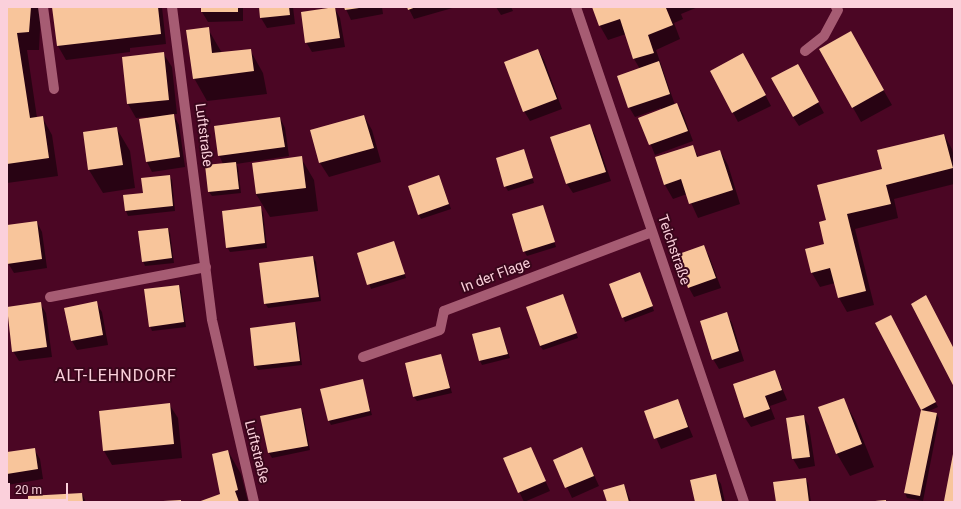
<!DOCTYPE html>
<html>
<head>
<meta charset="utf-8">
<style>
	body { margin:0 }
	#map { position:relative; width:961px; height:509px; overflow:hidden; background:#4b0624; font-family:Roboto,sans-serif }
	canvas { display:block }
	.frame { position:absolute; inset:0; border:8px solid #fbd0db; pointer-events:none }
	.scale { position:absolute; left:8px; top:483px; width:60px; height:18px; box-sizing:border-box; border:2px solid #fbd0db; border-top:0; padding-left:5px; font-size:12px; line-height:14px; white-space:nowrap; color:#fbd0db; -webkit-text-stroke:3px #39061b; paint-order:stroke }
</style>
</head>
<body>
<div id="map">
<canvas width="961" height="509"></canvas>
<div class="frame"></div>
<div class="scale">20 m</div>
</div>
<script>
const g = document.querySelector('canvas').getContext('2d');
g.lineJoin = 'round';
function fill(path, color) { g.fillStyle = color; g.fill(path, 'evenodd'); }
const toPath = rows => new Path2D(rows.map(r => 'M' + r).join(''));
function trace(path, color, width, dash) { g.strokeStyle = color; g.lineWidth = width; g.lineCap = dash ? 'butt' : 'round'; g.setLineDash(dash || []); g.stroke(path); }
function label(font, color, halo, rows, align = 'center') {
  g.font = font + ' Roboto,sans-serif'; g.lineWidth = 4; g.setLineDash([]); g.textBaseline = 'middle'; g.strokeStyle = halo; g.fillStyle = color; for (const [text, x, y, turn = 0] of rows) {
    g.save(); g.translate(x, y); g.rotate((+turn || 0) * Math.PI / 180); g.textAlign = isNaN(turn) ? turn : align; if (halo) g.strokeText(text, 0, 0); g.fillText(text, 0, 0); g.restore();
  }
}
fill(toPath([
	[7,7,41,7,39,50,27,50,37,118,42,117,52,135,58,176,7,183],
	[57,7,162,7,166,44,130,48,130,52,66,60,58,46],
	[202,7,243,7,243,21,208,22,202,12],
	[260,7,293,7,295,24,267,28,261,18],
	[345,7,382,7,383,14,351,20],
	[408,7,456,7,414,19],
	[496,7,511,7,513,11,501,15],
	[593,7,698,7,681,14,683,19,674,23,680,39,656,50,675,105,677,104,683,114,693,141,655,155,640,118,662,110,661,108,635,117,629,107,640,69,634,59,626,34,608,40,600,26],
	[335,9,340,18,345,47,312,52,306,42],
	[208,29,222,53,250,50,263,73,267,94,207,101,194,78],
	[850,32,892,105,861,122,820,49],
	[538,50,544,60,562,109,530,121,524,111],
	[163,53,172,67,177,114,173,114,179,125,185,167,152,172,147,162,141,120,147,119,147,117,136,118,128,104,123,58],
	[749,64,771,106,738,122,711,71],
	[797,65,824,113,799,126,793,117],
	[364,116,372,130,381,162,329,177,320,163,311,131],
	[280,118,285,128,289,156,236,164,238,167,241,193,212,196,209,192,223,164,219,155],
	[589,125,595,135,611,181,573,193,567,184,551,137],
	[117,129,130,151,135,188,103,193,89,170],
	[944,135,952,149,954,157,954,184,894,199,898,218,855,229,874,305,847,312,839,298,835,283,820,287,812,273,806,249,825,245,827,221,884,170],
	[692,146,699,158,720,151,728,165,740,204,698,218,687,194,673,199,665,185],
	[524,150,534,183,508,191,505,186],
	[301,158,314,180,318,211,270,217,256,194,253,164],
	[169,176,172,180,175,211,128,216,126,211],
	[441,181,451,209,421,219,419,215],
	[543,206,556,247,527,256,524,251],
	[260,208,263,212,267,248,230,252,227,247],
	[37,222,42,232,47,268,14,273,8,263,7,226],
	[168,229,170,233,174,263,145,266,143,261],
	[394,243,406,278,371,289,358,254],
	[703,246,709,256,721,288,694,297,689,288],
	[313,257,316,262,321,301,268,308,265,303],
	[642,278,654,311,625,322,623,317],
	[178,286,181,291,186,327,152,331,150,326],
	[565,300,578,338,543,350,540,346],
	[40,303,46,313,52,357,19,361,13,351],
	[96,303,102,312,108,345,77,350,72,341],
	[726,314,732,323,744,361,719,369,713,359],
	[890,316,938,407,927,412,937,414,939,419,923,501,907,498,905,493,922,410,876,324],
	[295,323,297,328,302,365,258,370,255,366],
	[500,328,510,358,482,365,480,361],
	[441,355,452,393,417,401,414,397],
	[775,371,787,400,770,406,775,419,751,427,745,418,734,385],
	[362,380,372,415,331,425,329,421],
	[843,399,856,422,874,467,850,476,837,454,820,408],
	[678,400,693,437,661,449,645,412],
	[169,404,178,418,182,458,112,465,104,451,100,411],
	[300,409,303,413,310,450,272,458,269,453,262,416],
	[803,416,809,426,815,466,799,469,793,459],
	[530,448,550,491,524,502,504,459],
	[34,449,40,459,43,479,7,485,7,453],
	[582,449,599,486,572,498,554,460],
	[228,451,241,474,248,502,201,502,222,494],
	[954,455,954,502,945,502,945,501],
	[715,475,721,484,725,502,696,502,691,481],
	[805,479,808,483,811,502,777,502],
	[624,485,631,502,608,502],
	[82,494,86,502,29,502]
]), '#0007');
fill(toPath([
	[7,7,31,7,29,32,17,33,30,118,43,116,49,158,7,164],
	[52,7,158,7,161,34,57,46],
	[201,7,238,7,238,12,201,12],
	[259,7,289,7,290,15,260,18],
	[335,7,340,38,305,43,301,12],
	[344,7,359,7,359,8,345,10],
	[407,7,416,7,408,10],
	[592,7,669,7,666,8,673,25,648,35,654,53,633,59,620,19,599,26],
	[209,27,212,53,251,49,254,71,193,79,186,30],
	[851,31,884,90,852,108,819,49],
	[538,49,557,99,523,112,504,62],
	[164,52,169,100,127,104,122,57],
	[743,53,766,95,732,113,710,71],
	[659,61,670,94,628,108,617,76],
	[798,64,819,102,793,117,771,78],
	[677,103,688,131,649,145,638,118],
	[174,114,180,157,146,162,139,119],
	[364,115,374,148,319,163,310,130],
	[280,117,285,147,218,156,214,126],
	[590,124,606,172,566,184,550,137],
	[117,127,123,165,88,170,83,132],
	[944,134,953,168,886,185,891,204,847,214,866,291,838,298,830,268,811,273,805,249,824,244,819,222,826,220,817,185,882,169,877,150],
	[693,145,697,157,720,150,733,190,689,204,681,179,664,185,655,157],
	[524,149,533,178,504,187,496,158],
	[302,156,306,188,256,194,252,163],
	[236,162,239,189,208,192,205,165],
	[170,175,173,206,125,211,123,195,143,193,141,178],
	[439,175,449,204,418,215,408,186],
	[543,205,555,242,523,252,512,214],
	[261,206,265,243,226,248,222,211],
	[37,221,42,259,7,264,7,225],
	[168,228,172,258,142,262,138,231],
	[394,241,405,274,367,285,357,253],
	[704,245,716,278,688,288,676,255],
	[313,256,319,297,264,304,259,263],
	[640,272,653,306,622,318,609,284],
	[179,285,184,322,149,327,144,289],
	[563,294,577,333,540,346,526,307],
	[926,295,954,349,954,387,911,304],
	[97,301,103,335,71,341,64,308],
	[41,302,47,347,12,352,7,307],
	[727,312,739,351,712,360,700,321],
	[891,315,936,402,921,410,875,323],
	[295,322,300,361,254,366,250,328],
	[500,327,508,354,479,361,472,334],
	[441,354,450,388,413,397,405,363],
	[775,370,782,390,765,396,770,409,744,418,733,384],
	[363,379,370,411,328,421,320,389],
	[844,398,862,444,836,454,818,407],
	[678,399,688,427,654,439,644,411],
	[170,403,174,444,103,451,99,411],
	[301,408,308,446,268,453,260,416],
	[921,410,937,413,920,496,904,493],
	[804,415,810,457,792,459,786,418],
	[531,447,546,481,518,493,503,458],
	[582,447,594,476,565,488,553,460],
	[35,448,38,469,7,474,7,452],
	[228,450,238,490,235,491,239,502,198,502,220,494,212,454],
	[953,454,954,502,947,502,944,501],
	[716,474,722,501,695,502,690,480],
	[806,478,809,502,776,502,773,482],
	[624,484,629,502,607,502,603,490],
	[82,493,83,502,28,502,28,496],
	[181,500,181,502,163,502,163,501],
	[886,500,886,502,876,502,875,501]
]), '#f8c59b');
trace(toPath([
	[43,7,54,89],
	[805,51,824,36,838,10,836,7],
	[50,297,206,267],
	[363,357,440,330,444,311]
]), '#a65c73', 10);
trace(toPath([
	[172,7,212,320,254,502],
	[576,7,744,502],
	[444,311,652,232]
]), '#a65c73', 10);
label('14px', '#fbd0db', '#39061b', [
	["Luftstraße",203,135,83],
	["Teichstraße",673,250,71],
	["In der Flage",496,276,-21],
	["Luftstraße",256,452,76]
]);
g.letterSpacing = '1px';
label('16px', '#fbd0db', '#39061b', [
	["ALT-LEHNDORF",116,377]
]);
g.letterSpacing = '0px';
</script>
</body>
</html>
